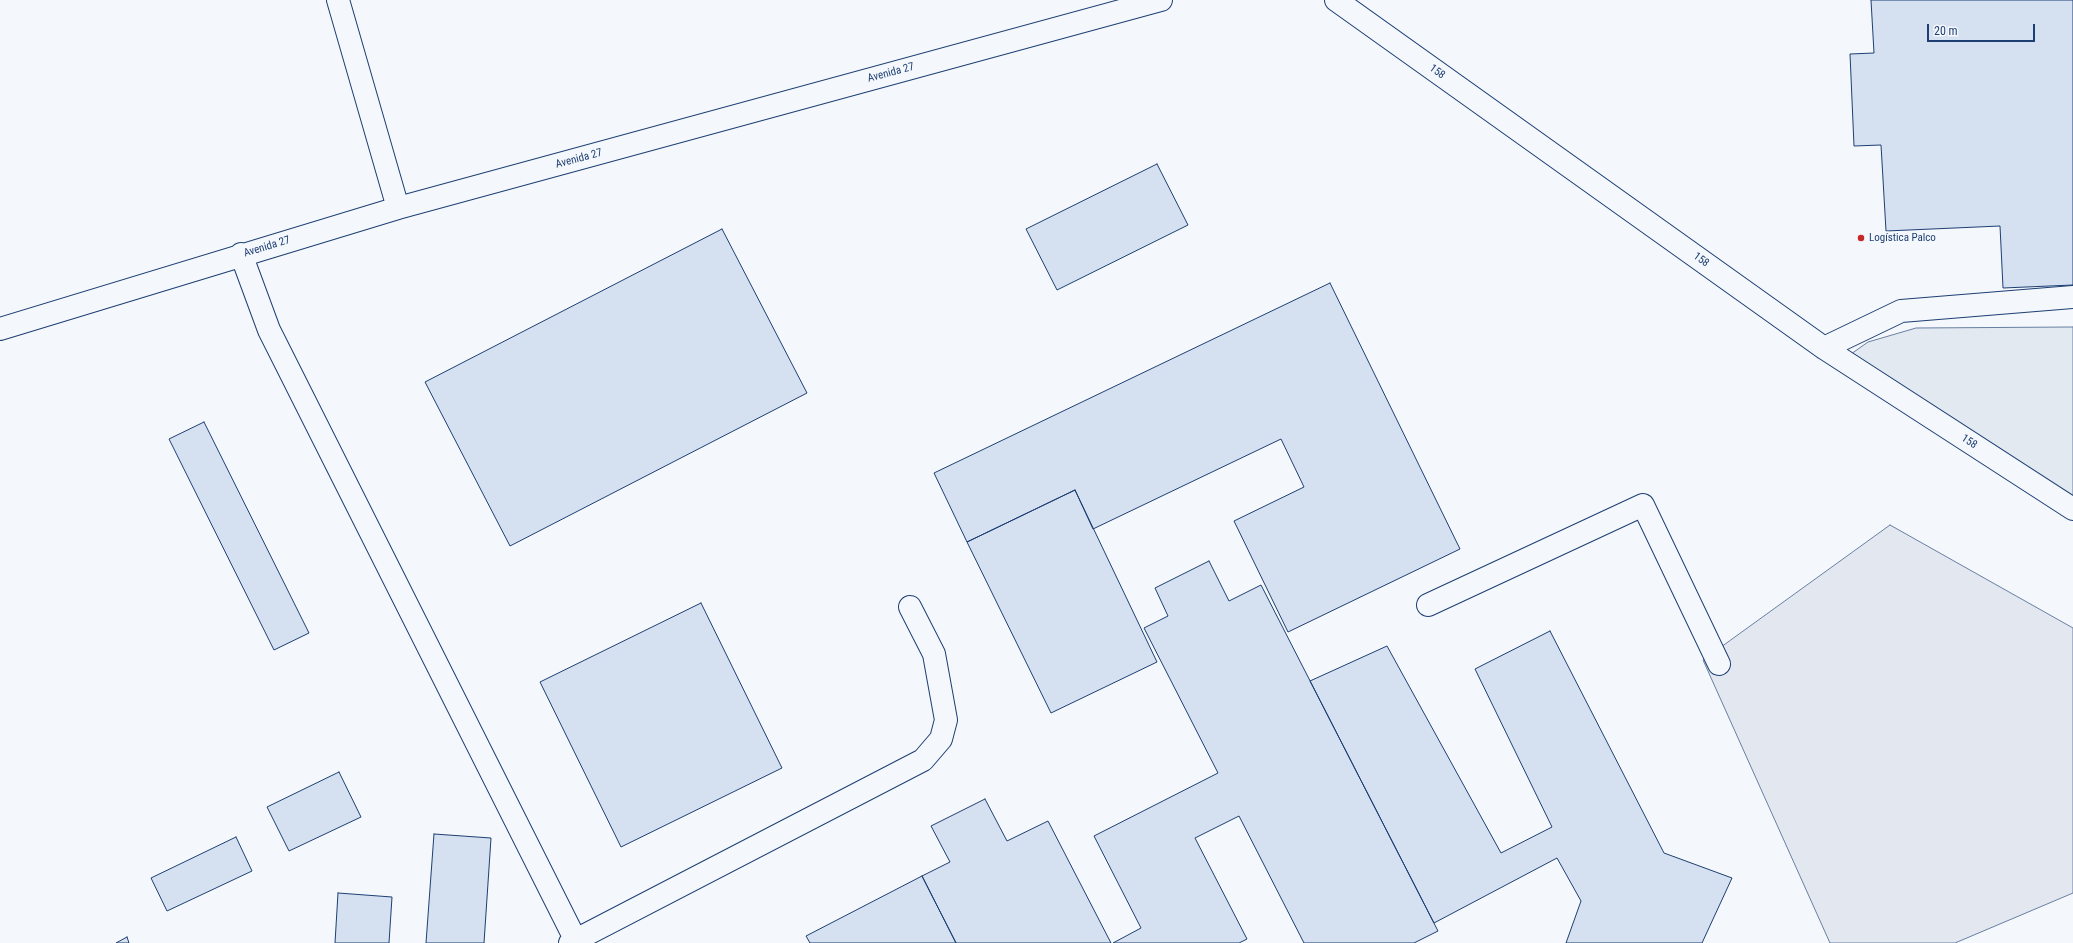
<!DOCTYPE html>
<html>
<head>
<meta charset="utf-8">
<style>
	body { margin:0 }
	#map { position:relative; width:2073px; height:943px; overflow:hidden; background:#f4f7fb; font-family:"Roboto Condensed",sans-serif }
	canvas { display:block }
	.scale { position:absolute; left:1927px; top:24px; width:108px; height:18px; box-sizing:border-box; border:2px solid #1d3f73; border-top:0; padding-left:5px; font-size:12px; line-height:14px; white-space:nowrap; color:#1d3f73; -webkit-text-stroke:3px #f4f7fb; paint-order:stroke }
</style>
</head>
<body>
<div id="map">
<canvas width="2073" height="943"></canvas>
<div class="scale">20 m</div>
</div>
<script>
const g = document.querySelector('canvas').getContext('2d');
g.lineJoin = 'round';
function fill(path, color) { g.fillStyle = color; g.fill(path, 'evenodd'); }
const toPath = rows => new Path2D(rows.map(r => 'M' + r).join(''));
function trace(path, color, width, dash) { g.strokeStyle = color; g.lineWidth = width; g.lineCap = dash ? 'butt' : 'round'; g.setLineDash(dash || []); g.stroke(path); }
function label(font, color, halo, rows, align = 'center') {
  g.font = font + ' "Roboto Condensed",sans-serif'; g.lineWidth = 3; g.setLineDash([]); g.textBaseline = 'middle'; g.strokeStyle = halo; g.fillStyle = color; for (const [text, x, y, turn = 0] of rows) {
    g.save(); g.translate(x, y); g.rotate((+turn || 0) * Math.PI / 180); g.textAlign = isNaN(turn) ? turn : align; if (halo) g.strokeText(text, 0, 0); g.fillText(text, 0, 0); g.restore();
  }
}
const green = toPath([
	[2073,327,2073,499,1851,354,1868,342,1916,328,2073,327]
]);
fill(green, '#e3e9f0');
trace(green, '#687fa3', 1);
const parking = toPath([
	[1890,525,2073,628,2073,893,1955,943,1830,943,1703,660,1890,525]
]);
fill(parking, '#e3e8f0');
trace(parking, '#687fa3', 1);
const building = toPath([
	[1871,0,2073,0,2073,285,2003,288,2000,226,1886,231,1881,145,1854,146,1850,54,1874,53,1871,0],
	[1157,164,1188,225,1057,290,1026,229,1157,164],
	[722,229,807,393,510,546,425,382,722,229],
	[1330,283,1460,549,1288,632,1234,521,1304,487,1281,439,1093,529,1075,490,967,542,934,473,1330,283],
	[204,422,309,633,274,650,169,439,204,422],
	[1075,490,1157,662,1051,713,967,542,1075,490],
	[1209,561,1229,601,1261,585,1438,931,1414,943,1304,943,1239,816,1195,838,1247,939,1239,943,1113,943,1141,928,1094,836,1218,773,1144,628,1168,616,1155,588,1209,561],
	[701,603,782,768,621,847,540,682,701,603],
	[1550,631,1664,853,1732,878,1702,943,1566,943,1581,901,1557,858,1434,923,1310,681,1387,646,1501,853,1552,827,1475,669,1550,631],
	[339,772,361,817,289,851,267,807,339,772],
	[985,799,1007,841,1048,821,1111,943,956,943,922,876,950,862,931,826,985,799],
	[434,834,491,838,484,943,426,943,434,834],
	[236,837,252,871,167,911,151,878,236,837],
	[922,876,956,943,810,943,806,936,922,876],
	[338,893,392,897,389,943,335,943,338,893],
	[127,937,129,943,116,943,127,937]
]);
fill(building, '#d5e0f0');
trace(building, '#1d3f73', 1);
const minor = toPath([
	[338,0,398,208],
	[1336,0,1824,348,2073,509],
	[241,254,269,330,577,943],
	[0,329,398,208,1161,0],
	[1824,348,1901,311,2073,297],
	[1428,605,1643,505,1719,664],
	[570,943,923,760,941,739,946,720,934,654,910,607]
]);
trace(minor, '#1d3f73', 24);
trace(minor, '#f4f7fb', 22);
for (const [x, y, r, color] of [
	[1861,238,4,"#c62828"]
]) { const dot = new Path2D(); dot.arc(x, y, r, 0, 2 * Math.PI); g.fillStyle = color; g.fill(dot); trace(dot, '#f4f7fb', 1.5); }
label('11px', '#1d3f73', '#f4f7fb', [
	["158",1437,72,36],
	["Avenida 27",891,73,-15],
	["Avenida 27",579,159,-15],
	["Avenida 27",267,247,-17],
	["158",1701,260,36],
	["158",1969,442,33]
]);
label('11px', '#1d3f73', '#f4f7fb', [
	["Logística Palco",1869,238]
], 'left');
</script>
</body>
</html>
